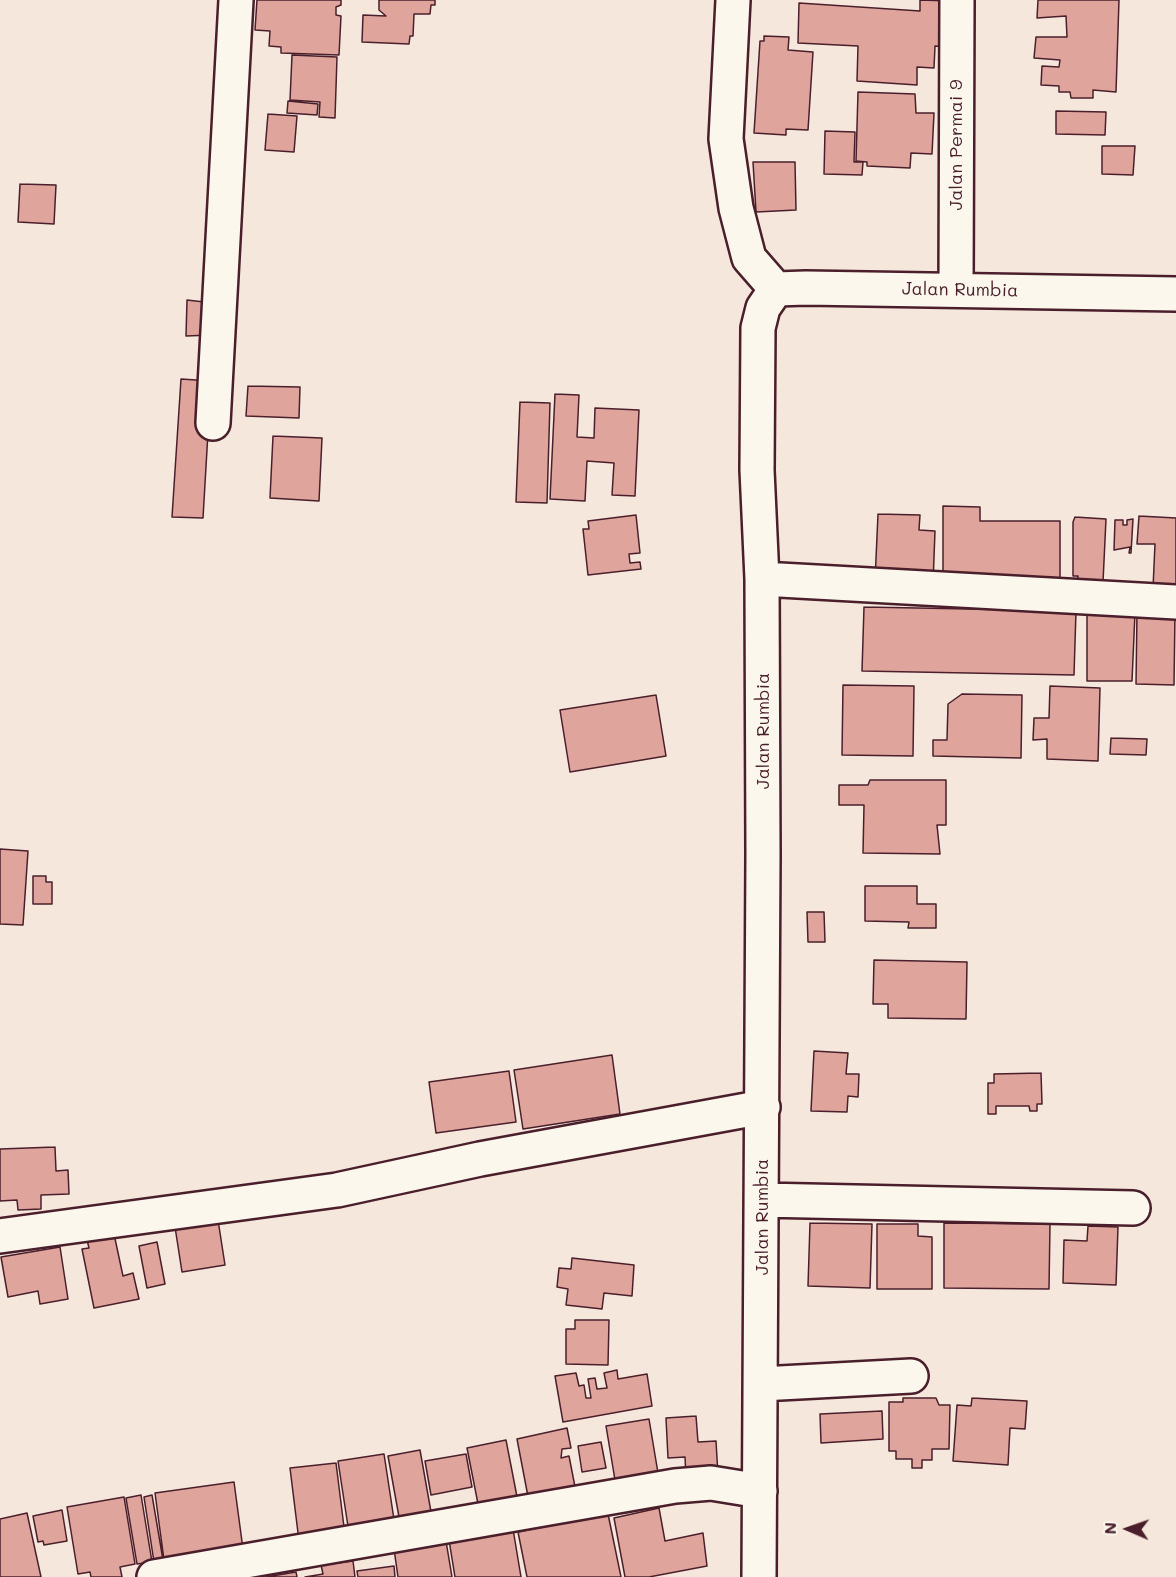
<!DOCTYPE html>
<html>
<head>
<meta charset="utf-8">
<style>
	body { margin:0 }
	#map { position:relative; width:1176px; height:1577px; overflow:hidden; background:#f5e7dc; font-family:Mali,sans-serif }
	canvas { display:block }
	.north { position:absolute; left:1098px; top:1499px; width:60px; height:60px; -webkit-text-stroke:4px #fbf7ec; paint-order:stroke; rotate:272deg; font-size:16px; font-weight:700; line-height:24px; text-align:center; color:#4a1f2b }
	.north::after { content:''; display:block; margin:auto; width:21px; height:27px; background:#4a1f2b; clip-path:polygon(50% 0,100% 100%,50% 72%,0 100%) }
</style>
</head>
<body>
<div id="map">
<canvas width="1176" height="1577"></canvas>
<div class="north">N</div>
</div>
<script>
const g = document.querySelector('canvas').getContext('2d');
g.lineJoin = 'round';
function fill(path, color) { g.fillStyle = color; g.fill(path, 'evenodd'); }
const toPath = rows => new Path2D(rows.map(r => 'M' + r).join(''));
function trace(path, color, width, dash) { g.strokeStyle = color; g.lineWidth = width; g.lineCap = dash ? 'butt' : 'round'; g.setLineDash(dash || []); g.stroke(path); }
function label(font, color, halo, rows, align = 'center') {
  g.font = font + ' Mali,sans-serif'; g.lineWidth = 5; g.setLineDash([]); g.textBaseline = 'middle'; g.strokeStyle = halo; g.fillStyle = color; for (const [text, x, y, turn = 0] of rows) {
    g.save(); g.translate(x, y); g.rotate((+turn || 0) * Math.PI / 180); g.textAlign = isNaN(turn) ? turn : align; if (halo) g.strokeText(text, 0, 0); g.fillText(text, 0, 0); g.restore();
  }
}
const building = toPath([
	[257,0,341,0,341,5,336,7,336,15,341,16,339,55,281,53,281,47,269,46,270,31,255,30,257,0],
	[379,0,435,0,435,5,431,5,430,14,414,14,413,36,410,36,409,44,362,42,363,15,386,16,379,10,379,0],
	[920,0,950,1,948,47,935,46,934,68,917,67,917,85,857,81,858,46,798,43,799,3,920,11,920,0],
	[1038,0,1119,0,1116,92,1093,90,1093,98,1071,98,1070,92,1059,92,1059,86,1041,85,1042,66,1059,67,1060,60,1034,58,1036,37,1067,37,1066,16,1037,18,1038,0],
	[764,36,789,37,788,50,813,52,808,130,786,129,786,135,754,133,760,41,764,41,764,36],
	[292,55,337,57,335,118,319,117,320,102,290,100,292,55],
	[858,92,915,94,916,113,934,113,932,154,911,153,910,168,867,166,867,162,856,161,858,92],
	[288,101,318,104,317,115,287,113,288,101],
	[1056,111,1106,112,1105,135,1056,134,1056,111],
	[268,114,297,116,294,152,265,150,268,114],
	[825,131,855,132,854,162,863,162,862,175,824,174,825,131],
	[1102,146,1135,146,1133,175,1102,174,1102,146],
	[753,162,795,162,796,210,756,212,753,162],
	[20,184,56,185,54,224,18,222,20,184],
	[187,300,213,303,211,335,186,336,187,300],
	[181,379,211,381,203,518,172,517,181,379],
	[248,386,300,387,299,418,246,416,248,386],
	[555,394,579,395,577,437,594,438,595,408,639,410,635,496,612,495,614,463,587,461,585,501,550,499,555,394],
	[520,402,550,403,547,503,516,502,520,402],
	[273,436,322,438,319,501,270,498,273,436],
	[943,506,980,507,980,521,1060,521,1060,586,943,586,943,506],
	[878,514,920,515,919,530,935,531,933,584,875,581,878,514],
	[636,515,640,553,629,554,630,563,640,562,641,569,588,575,583,529,589,529,588,521,636,515],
	[1139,516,1176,518,1176,589,1153,588,1155,544,1137,544,1139,516],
	[1075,517,1106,519,1103,582,1077,581,1078,576,1073,576,1073,522,1075,517],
	[1133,519,1131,553,1129,553,1130,547,1114,550,1115,520,1123,520,1123,525,1127,525,1127,520,1133,519],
	[864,607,1076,611,1074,675,862,671,864,607],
	[1137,612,1175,613,1174,685,1136,684,1137,612],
	[1087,613,1135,613,1132,681,1087,681,1087,613],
	[843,685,914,686,913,756,842,755,843,685],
	[1050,686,1100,688,1098,761,1047,759,1047,739,1033,740,1034,718,1049,718,1050,686],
	[962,694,1022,695,1021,758,933,756,933,740,947,740,948,704,962,694],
	[656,695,666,756,570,772,560,710,656,695],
	[1111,738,1147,739,1146,755,1110,754,1111,738],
	[870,780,946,780,946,825,937,825,940,854,863,853,864,805,839,805,839,785,868,785,870,780],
	[0,849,28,851,23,925,0,924,0,849],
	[33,876,46,876,46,882,52,882,52,904,33,904,33,876],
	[865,886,917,886,917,904,936,904,936,928,908,928,909,922,865,921,865,886],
	[807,912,824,912,825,942,808,942,807,912],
	[874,960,967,962,966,1019,888,1018,888,1004,873,1004,874,960],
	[814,1051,848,1053,846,1074,859,1074,858,1097,848,1096,847,1112,811,1111,814,1051],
	[612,1055,620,1114,523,1129,514,1070,612,1055],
	[509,1071,516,1122,436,1133,429,1082,509,1071],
	[1041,1073,1042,1104,1037,1104,1037,1111,1030,1111,1029,1106,996,1106,996,1114,988,1114,988,1083,994,1083,994,1074,1041,1073],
	[55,1147,56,1171,68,1170,69,1194,41,1195,41,1209,18,1210,17,1200,0,1201,0,1149,55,1147],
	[218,1220,225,1265,182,1272,175,1227,218,1220],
	[810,1223,872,1224,870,1288,808,1286,810,1223],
	[944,1223,1050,1224,1049,1289,944,1288,944,1223],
	[877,1224,918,1224,918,1236,932,1237,932,1289,877,1289,877,1224],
	[1088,1226,1118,1227,1116,1285,1063,1283,1064,1240,1087,1241,1088,1226],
	[114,1234,123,1276,133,1273,139,1299,94,1308,82,1249,89,1248,87,1240,114,1234],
	[157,1242,165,1284,147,1288,139,1246,157,1242],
	[60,1247,68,1299,40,1304,38,1291,8,1297,1,1257,60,1247],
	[572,1258,634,1265,632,1296,604,1293,602,1309,566,1305,568,1289,557,1287,559,1268,571,1269,572,1258],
	[575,1320,609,1320,608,1365,566,1364,566,1329,575,1329,575,1320],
	[617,1370,618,1379,647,1374,652,1406,563,1422,555,1376,576,1373,579,1386,584,1385,586,1398,591,1398,588,1379,595,1378,597,1389,607,1388,604,1373,617,1370],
	[903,1398,936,1398,939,1405,950,1405,949,1449,932,1449,932,1460,922,1460,922,1468,912,1468,912,1459,896,1459,896,1451,889,1451,889,1402,903,1402,903,1398],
	[972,1398,1027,1401,1025,1429,1010,1428,1008,1465,953,1461,957,1405,971,1406,972,1398],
	[882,1411,883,1439,821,1443,820,1414,882,1411],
	[696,1416,698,1442,716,1441,718,1475,686,1478,685,1457,668,1458,666,1418,696,1416],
	[649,1419,660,1485,617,1492,606,1426,649,1419],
	[567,1428,571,1448,562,1449,561,1458,569,1456,577,1497,530,1507,517,1439,567,1428],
	[506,1440,519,1507,480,1514,467,1448,506,1440],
	[601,1442,606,1468,582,1472,578,1446,601,1442],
	[420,1450,433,1523,401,1528,388,1456,420,1450],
	[384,1454,395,1526,349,1533,338,1461,384,1454],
	[466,1454,472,1487,431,1495,425,1461,466,1454],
	[336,1463,345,1535,299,1541,290,1468,336,1463],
	[234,1482,243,1549,164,1560,155,1493,234,1482],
	[141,1495,152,1562,137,1564,126,1498,141,1495],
	[152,1495,163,1560,154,1562,144,1497,152,1495],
	[124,1497,135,1564,120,1567,122,1577,91,1577,90,1572,78,1574,67,1507,124,1497],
	[659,1508,665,1541,703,1533,707,1566,649,1577,625,1577,614,1518,659,1508],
	[62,1510,67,1541,44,1545,43,1541,38,1542,33,1516,62,1510],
	[27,1513,41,1577,0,1577,0,1519,27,1513],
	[608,1514,621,1577,527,1577,518,1532,608,1514],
	[513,1529,521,1577,455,1577,449,1540,513,1529],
	[446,1541,452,1577,398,1577,394,1549,446,1541],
	[353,1561,355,1577,305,1577,323,1574,321,1565,353,1561],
	[394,1566,395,1577,358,1577,357,1571,394,1566],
	[296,1572,297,1577,266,1577,296,1572]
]);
fill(building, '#dfa59d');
trace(building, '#4a1f2b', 1.5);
const minor = toPath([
	[733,0,726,139,736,208,749,258,776,289],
	[956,289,957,0],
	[213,423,236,0],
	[762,579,1176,602],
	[762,1200,1133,1208],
	[0,1236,337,1190,480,1159,763,1107],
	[761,1384,911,1376],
	[154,1577,675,1486,711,1483,760,1491],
	[759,1577,763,855,762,579,757,470,758,328,763,308,776,289,806,288,1176,294]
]);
trace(minor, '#4a1f2b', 38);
trace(minor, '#fbf7ec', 33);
label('18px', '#4a1f2b', '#fbf7ec', [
	["Jalan Permai 9",956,145,-90],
	["Jalan Rumbia",960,290,1],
	["Jalan Rumbia",763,731,-90],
	["Jalan Rumbia",762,1217,-90]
]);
</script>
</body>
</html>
